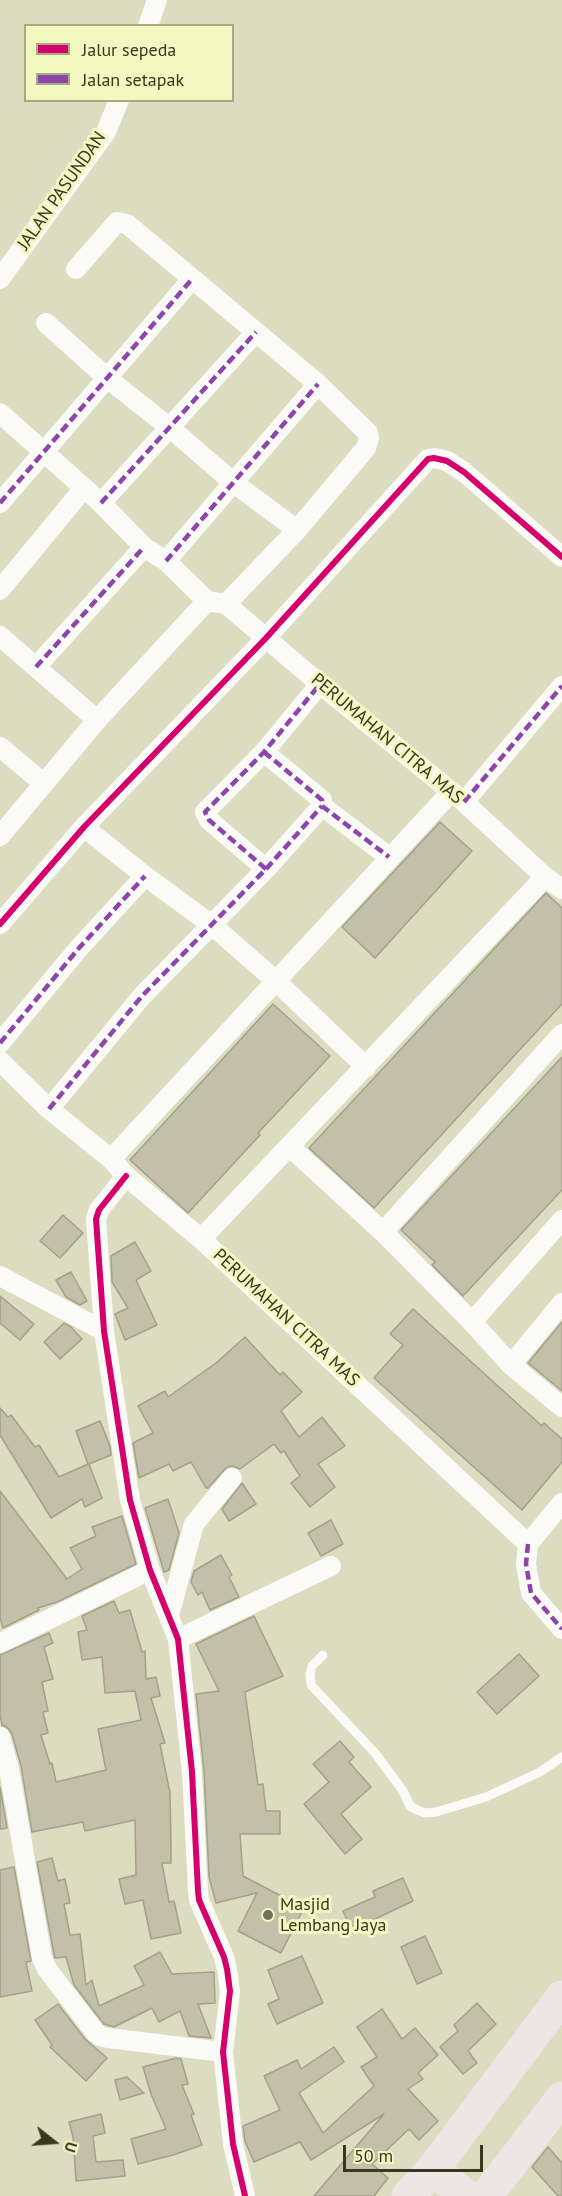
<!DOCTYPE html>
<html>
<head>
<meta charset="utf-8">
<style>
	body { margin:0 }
	#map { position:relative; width:562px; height:2196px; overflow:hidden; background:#dbdcc0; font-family:"PT Sans",sans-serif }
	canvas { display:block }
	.legend { position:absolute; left:24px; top:24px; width:210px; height:78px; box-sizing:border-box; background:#f3f7c0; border:2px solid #a8ab81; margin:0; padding:8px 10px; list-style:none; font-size:18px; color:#373822 }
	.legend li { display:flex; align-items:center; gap:12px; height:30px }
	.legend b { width:30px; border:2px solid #a8ab81 }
	.north { position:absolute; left:24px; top:2112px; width:60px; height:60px; -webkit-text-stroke:4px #f3f7c0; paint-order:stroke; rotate:107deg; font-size:16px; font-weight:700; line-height:24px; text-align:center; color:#373822 }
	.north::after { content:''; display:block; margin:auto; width:21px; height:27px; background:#373822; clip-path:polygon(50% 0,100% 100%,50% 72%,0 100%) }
	.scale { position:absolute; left:343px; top:2145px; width:140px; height:27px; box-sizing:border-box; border:3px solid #373822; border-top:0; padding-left:8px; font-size:18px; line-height:21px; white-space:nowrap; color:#373822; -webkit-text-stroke:4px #f3f7c0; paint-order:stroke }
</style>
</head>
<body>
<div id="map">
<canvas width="562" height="2196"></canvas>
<ul class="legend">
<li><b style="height:8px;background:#d6006c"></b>Jalur sepeda</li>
<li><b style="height:8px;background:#8e44ad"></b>Jalan setapak</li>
</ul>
<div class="north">U</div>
<div class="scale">50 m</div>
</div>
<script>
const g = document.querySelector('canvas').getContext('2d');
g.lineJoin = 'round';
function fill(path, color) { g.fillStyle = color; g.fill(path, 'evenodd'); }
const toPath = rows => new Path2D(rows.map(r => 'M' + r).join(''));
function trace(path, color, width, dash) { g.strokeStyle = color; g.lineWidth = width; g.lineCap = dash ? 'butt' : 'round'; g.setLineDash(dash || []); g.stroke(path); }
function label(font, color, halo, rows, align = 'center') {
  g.font = font + ' "PT Sans",sans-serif'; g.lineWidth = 6; g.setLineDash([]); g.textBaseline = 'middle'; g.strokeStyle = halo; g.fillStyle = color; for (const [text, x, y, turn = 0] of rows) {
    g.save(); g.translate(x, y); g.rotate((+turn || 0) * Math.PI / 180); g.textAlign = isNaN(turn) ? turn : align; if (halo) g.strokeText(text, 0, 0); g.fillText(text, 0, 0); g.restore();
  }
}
const building = toPath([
	[440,822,472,851,375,958,342,927,440,822],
	[546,893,562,908,562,1004,374,1208,309,1148,546,893],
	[273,1004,330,1056,258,1133,260,1135,188,1213,130,1160,273,1004],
	[562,1057,562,1190,463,1296,432,1265,435,1262,401,1230,562,1057],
	[63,1215,83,1233,60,1258,40,1241,63,1215],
	[135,1242,151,1271,136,1280,157,1325,125,1340,115,1314,128,1308,112,1282,111,1256,135,1242],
	[71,1272,87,1301,80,1305,66,1297,56,1280,71,1272],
	[0,1296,34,1324,20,1340,0,1323,0,1296],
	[413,1309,542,1426,544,1423,562,1439,562,1462,522,1510,374,1378,403,1345,390,1334,413,1309],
	[562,1322,562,1391,528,1363,562,1322],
	[64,1323,71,1327,82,1339,60,1359,44,1342,64,1323],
	[245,1337,280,1375,283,1372,302,1392,281,1411,299,1437,322,1417,345,1446,318,1464,335,1487,310,1507,291,1483,300,1476,284,1451,281,1453,274,1444,240,1469,233,1466,227,1467,208,1488,206,1488,191,1462,173,1471,169,1464,139,1478,133,1443,153,1433,138,1406,165,1391,168,1397,216,1363,245,1337],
	[0,1408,8,1417,11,1415,35,1447,39,1445,59,1477,88,1464,76,1431,100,1421,110,1446,111,1455,89,1464,102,1498,85,1507,82,1499,51,1518,0,1435,0,1408],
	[242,1483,256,1504,229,1521,222,1509,242,1483],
	[0,1491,67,1579,82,1569,70,1548,96,1536,92,1527,122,1516,136,1564,57,1602,38,1608,39,1610,3,1628,0,1618,0,1491],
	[168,1499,179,1533,169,1570,164,1572,145,1508,168,1499],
	[331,1520,343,1544,321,1556,308,1533,331,1520],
	[221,1555,232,1575,229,1577,239,1597,210,1610,202,1592,198,1595,191,1582,194,1571,221,1555],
	[114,1601,119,1613,130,1610,142,1652,145,1651,146,1679,156,1677,160,1696,151,1698,165,1743,160,1744,170,1793,171,1843,171,1863,162,1863,169,1902,174,1901,181,1933,151,1939,143,1900,125,1904,119,1879,136,1875,135,1820,85,1831,83,1822,32,1832,21,1766,12,1734,8,1728,2,1725,0,1715,0,1655,49,1633,53,1643,44,1647,53,1679,42,1682,48,1711,43,1712,48,1733,41,1735,50,1764,52,1763,56,1782,106,1770,98,1729,141,1720,135,1691,105,1693,102,1657,82,1660,78,1632,87,1630,82,1616,114,1601],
	[254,1616,283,1676,245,1692,258,1785,263,1784,266,1811,280,1811,280,1834,240,1834,243,1876,304,1908,281,1953,238,1931,257,1893,216,1903,209,1877,204,1771,196,1694,219,1691,196,1644,254,1616],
	[519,1654,539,1676,497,1714,477,1692,519,1654],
	[340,1741,354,1757,349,1762,371,1787,341,1814,362,1839,345,1854,304,1804,329,1782,313,1764,340,1741],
	[0,1787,7,1828,0,1829,0,1787],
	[52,1858,58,1881,65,1879,70,1903,64,1904,70,1935,80,1934,86,1985,92,1980,99,2006,144,1985,134,1966,160,1952,172,1974,214,1972,215,2003,198,2004,211,2038,189,2036,180,2011,159,2022,152,2008,114,2027,104,2024,74,1985,66,1957,55,1958,54,1954,37,1862,52,1858],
	[14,1867,31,1961,26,1962,32,1991,0,1997,0,1870,14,1867],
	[403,1878,413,1901,373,1920,375,1924,353,1933,343,1911,375,1897,373,1891,403,1878],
	[425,1936,442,1973,417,1984,401,1947,425,1936],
	[302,1956,323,2003,277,2024,268,2004,279,1999,268,1970,302,1956],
	[477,2003,496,2024,468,2051,477,2063,463,2074,440,2047,458,2031,454,2025,477,2003],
	[58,2004,85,2039,107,2058,86,2081,50,2047,52,2045,35,2020,58,2004],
	[382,2009,402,2039,415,2028,438,2055,418,2073,423,2079,408,2089,438,2121,419,2140,409,2129,372,2164,388,2178,374,2196,314,2196,384,2114,311,2160,300,2142,254,2162,245,2141,243,2126,280,2110,264,2076,297,2060,301,2069,334,2047,344,2062,299,2093,323,2133,374,2086,361,2067,377,2057,357,2027,382,2009],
	[176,2058,181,2059,188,2084,182,2085,194,2114,191,2115,202,2145,173,2155,138,2164,131,2139,166,2129,151,2094,143,2067,176,2058],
	[127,2077,144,2093,120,2100,115,2080,127,2077],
	[101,2114,105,2133,93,2136,96,2162,123,2160,125,2176,76,2181,73,2137,69,2122,101,2114],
	[548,2147,562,2163,562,2196,558,2196,532,2167,548,2147]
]);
fill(building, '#c3bfa9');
trace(building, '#a3a18b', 1.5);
trace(toPath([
	[323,1655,312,1666,310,1674,311,1685,375,1753,403,1791,410,1806,417,1810,425,1813,436,1812,486,1797,540,1772,562,1757]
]), '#fafaf6', 9);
trace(toPath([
	[148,26,157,0],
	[76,269,117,222,127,224,318,384,368,433,369,438,366,448,297,530,226,604],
	[0,279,106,132,119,100],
	[46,323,107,378,169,427,234,483,297,530],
	[0,413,101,503,144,547,166,561,207,601],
	[0,503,192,279],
	[101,503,256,332],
	[166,561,318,384],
	[0,590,84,488],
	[207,601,226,604,320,684,464,802,545,877,562,889],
	[0,636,97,720],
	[36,667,144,547],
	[0,747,43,783],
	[264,752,322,800,322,806,389,857],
	[464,802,562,686],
	[84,827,145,876,212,925,277,982,366,1067],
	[0,836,97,720,207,601],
	[266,869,209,820,205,812,264,752,320,684],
	[0,924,84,827,266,638,428,459,434,458,447,461,464,472,562,557],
	[0,1043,79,948,145,876],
	[0,1061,49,1109,111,1159,126,1176,201,1239,528,1544],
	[49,1109,142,996,266,869,322,806],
	[289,1146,383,1232,472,1322,511,1365,562,1407],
	[111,1159,451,792],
	[126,1176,99,1210,96,1219,104,1331,130,1500,150,1570,178,1639,192,1772,198,1891,199,1900,224,1957,227,1969,230,1991,223,2052,233,2144,245,2196],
	[383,1232,562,1034],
	[201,1239,545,877],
	[0,1276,104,1331],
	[472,1322,562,1220],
	[511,1365,562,1303],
	[528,1544,526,1564,531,1593,562,1629],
	[528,1544,562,1503],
	[169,1615,194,1524,232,1478],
	[178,1639,331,1566],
	[0,1643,150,1570],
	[0,1737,9,1769,42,1958,47,1969,95,2032,100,2036,108,2038,223,2052]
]), '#fafaf6', 20);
trace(toPath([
	[433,2169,466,2196],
	[408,2196,433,2169,562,1997],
	[486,2196,562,2098]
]), '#eee5e5', 33);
trace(toPath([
	[0,503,192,279],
	[101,503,256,332],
	[166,561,318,384],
	[36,667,144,547],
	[264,752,322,800,322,806,389,857],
	[464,802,562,686],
	[266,869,209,820,205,812,264,752,320,684],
	[0,1043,79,948,145,876],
	[49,1109,142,996,266,869,322,806],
	[528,1544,526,1564,531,1593,562,1629]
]), '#8e44ad', 4.5, [9, 4.5]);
trace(toPath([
	[0,924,84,827,266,638,428,459,434,458,447,461,464,472,562,557],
	[126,1176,99,1210,96,1219,104,1331,130,1500,150,1570,178,1639,192,1772,198,1891,199,1900,224,1957,227,1969,230,1991,223,2052,233,2144,245,2196]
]), '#d6006c', 6);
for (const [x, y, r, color] of [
	[268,1915,6,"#707159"]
]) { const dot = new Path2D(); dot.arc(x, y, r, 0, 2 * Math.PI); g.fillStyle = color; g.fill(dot); trace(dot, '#f3f7c0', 2); }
label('18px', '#373822', '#f3f7c0', [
	["JALAN PASUNDAN",62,191,-55],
	["PERUMAHAN CITRA MAS",387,739,40],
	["PERUMAHAN CITRA MAS",286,1318,43]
]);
label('18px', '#373822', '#f3f7c0', [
	["Masjid",280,1905],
	["Lembang Jaya",280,1926]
], 'left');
</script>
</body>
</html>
